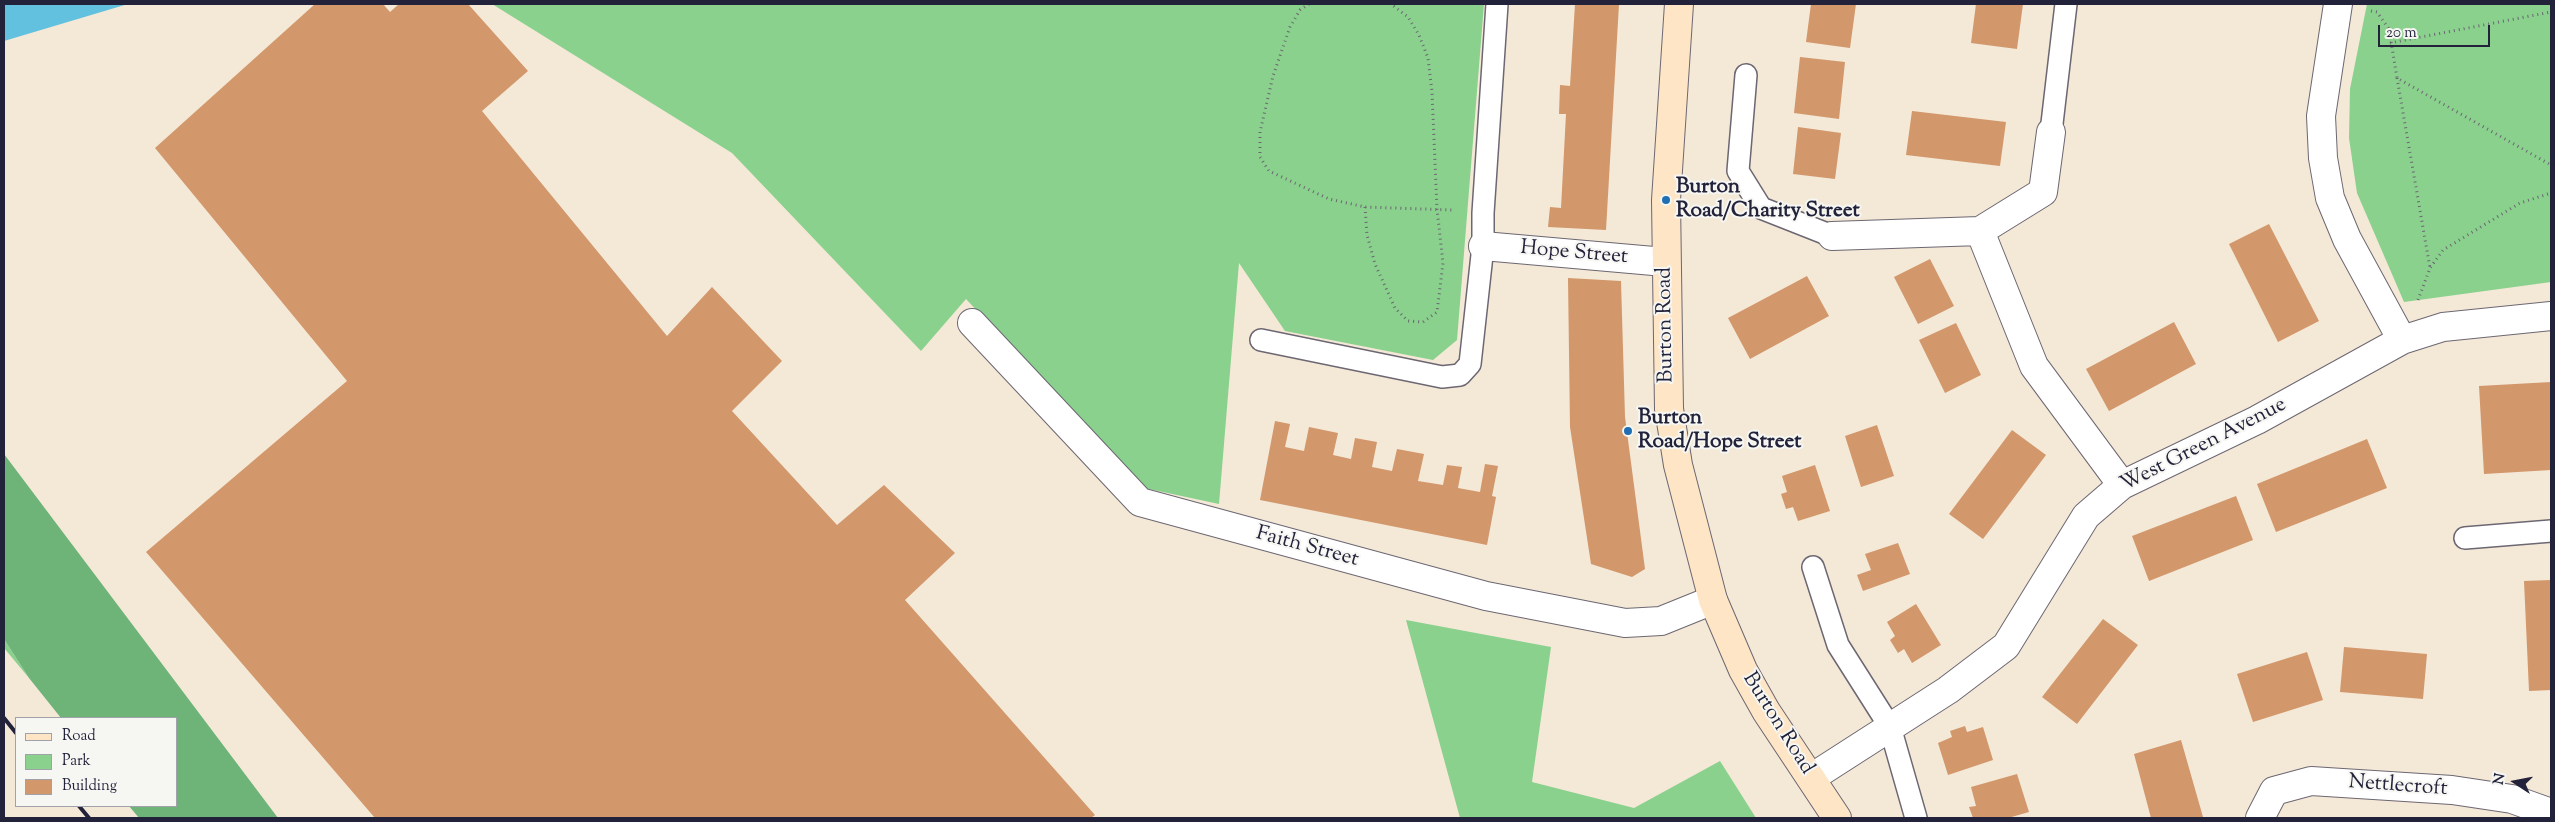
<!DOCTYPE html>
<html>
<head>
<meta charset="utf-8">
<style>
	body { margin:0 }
	#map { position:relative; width:2555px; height:822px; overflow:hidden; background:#f4e8d7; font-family:"Sorts Mill Goudy",serif }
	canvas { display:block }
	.frame { position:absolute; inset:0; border:5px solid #22223b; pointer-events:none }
	.legend { position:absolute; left:15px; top:717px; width:162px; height:90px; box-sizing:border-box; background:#f6f6f2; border:1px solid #a1a1a9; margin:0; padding:6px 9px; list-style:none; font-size:15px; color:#22223b }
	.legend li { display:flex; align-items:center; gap:10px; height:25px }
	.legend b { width:25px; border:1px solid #a1a1a9 }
	.north { position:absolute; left:2490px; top:757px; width:50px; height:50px; -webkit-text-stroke:4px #f6f6f2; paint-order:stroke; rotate:281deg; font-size:14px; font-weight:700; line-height:20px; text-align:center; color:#22223b }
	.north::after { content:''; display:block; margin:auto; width:18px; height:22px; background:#22223b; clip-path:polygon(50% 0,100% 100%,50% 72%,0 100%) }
	.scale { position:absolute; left:2378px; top:25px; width:112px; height:22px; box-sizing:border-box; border:2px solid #22223b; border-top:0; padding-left:6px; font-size:15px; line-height:18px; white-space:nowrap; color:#22223b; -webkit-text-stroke:4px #f6f6f2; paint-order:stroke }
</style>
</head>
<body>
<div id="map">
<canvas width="2555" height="822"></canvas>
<div class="frame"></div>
<ul class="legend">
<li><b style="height:6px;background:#fde5c5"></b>Road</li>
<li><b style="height:14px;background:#89d18d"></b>Park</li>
<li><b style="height:14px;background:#d2976b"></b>Building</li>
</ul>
<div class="north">N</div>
<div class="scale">20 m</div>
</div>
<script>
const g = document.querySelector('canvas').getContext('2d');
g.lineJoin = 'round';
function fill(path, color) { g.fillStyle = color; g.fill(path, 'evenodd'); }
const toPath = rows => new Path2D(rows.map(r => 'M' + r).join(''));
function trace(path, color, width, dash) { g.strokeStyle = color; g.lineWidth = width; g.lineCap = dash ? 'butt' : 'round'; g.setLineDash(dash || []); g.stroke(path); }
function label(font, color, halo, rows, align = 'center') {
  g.font = font + ' "Sorts Mill Goudy",serif'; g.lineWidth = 4; g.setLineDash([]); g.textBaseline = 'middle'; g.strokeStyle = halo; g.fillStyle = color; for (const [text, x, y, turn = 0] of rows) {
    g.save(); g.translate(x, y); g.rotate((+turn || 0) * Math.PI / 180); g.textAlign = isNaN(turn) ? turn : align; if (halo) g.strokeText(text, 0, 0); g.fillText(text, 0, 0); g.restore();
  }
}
fill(toPath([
	[492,4,1484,4,1457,340,1433,360,1285,331,1239,263,1219,504,1144,488,966,299,921,351,732,153],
	[2367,4,2551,4,2551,282,2404,302,2357,193,2349,138,2350,89],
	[1406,620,1551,647,1532,782,1634,808,1720,761,1756,818,1460,818],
	[4,639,29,678,4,648]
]), '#89d18d');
fill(toPath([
	[4,454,278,818,139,818,129,806,176,806,176,718,61,718,29,678,4,639]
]), '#6eb378');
fill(toPath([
	[4,4,128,4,4,41]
]), '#61c1df');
fill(toPath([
	[315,4,383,4,390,12,399,4,468,4,528,71,482,111,667,336,712,287,782,361,732,411,837,525,884,485,955,553,905,600,1095,815,1091,818,375,818,146,552,347,381,155,148],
	[1575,4,1619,4,1606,230,1548,227,1550,207,1561,208,1566,114,1559,114,1560,85,1570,86],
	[1811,4,1856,4,1850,48,1806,42],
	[1976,4,2023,4,2017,49,1971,43],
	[1800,57,1845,62,1839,119,1794,113],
	[1912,111,2006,122,2000,166,1906,155],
	[1798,127,1841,133,1835,179,1793,174],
	[2269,224,2319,321,2278,342,2229,244],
	[1930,259,1954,306,1918,324,1894,277],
	[1807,276,1829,316,1750,359,1728,318],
	[1568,278,1621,281,1625,417,1645,569,1632,577,1591,564,1570,427],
	[2174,322,2196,364,2109,411,2086,369],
	[1956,323,1981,375,1945,393,1919,340],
	[2551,382,2551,470,2484,474,2479,386],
	[1275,421,1290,424,1285,447,1304,451,1309,427,1338,433,1333,455,1351,459,1355,438,1377,442,1372,467,1392,471,1397,449,1424,454,1418,481,1443,485,1447,465,1462,467,1458,488,1480,492,1485,464,1498,466,1492,496,1496,497,1487,545,1260,500],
	[1877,425,1894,476,1861,487,1845,436],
	[2012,430,2046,455,1983,539,1949,514],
	[2367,439,2387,488,2276,532,2257,484],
	[1815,465,1830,511,1798,521,1793,507,1786,509,1781,494,1787,492,1782,476],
	[2236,496,2253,540,2149,581,2132,536],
	[1898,543,1910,574,1863,591,1857,575,1871,570,1865,554],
	[2551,580,2551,690,2529,691,2524,581],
	[1916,604,1941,645,1912,663,1904,649,1898,653,1890,640,1895,636,1887,622],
	[2103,619,2138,645,2077,724,2042,697],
	[2344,647,2427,654,2423,699,2340,692],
	[2307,652,2323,700,2253,722,2237,674],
	[1965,726,1967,732,1983,727,1993,760,1948,775,1938,743,1952,737,1950,731],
	[2181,740,2203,817,2151,818,2134,754],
	[2017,774,2029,812,2008,818,1973,818,1969,807,1976,806,1971,787]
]), '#d2976b');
const lane = toPath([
	[1746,75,1738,171,1761,208,1832,236],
	[2051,132,2066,4],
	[1261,340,1442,377,1460,375,1470,364,1483,246,1483,213,1497,4],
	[2465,538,2551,531],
	[1813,567,1838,645,1890,727,1916,818]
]);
const street = toPath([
	[2338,4,2321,116,2323,158,2330,198,2347,239,2402,340],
	[1980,231,2034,366,2122,485],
	[1832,236,1980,231,2043,192,2051,132],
	[1483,246,1665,262],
	[972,323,1140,502,1486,596,1625,623,1661,621,1713,600],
	[1811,778,1948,690,2006,646,2086,516,2122,485,2257,420,2402,340,2443,327,2551,316],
	[2260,818,2274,791,2311,781,2452,790,2512,799,2551,813]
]);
const secondary = toPath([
	[1679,4,1666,200,1669,409,1678,465,1713,600,1743,670,1766,711,1837,818]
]);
trace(lane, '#6c6772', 24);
trace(street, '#6c6772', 30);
trace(secondary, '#6c6772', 30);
trace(toPath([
	[1309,4,1300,10,1290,27,1273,76,1260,132,1260,157,1269,171,1329,199,1365,207,1452,210],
	[2371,11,2377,12,2389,29,2397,78,2551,165],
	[2390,43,2551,12],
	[2397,78,2430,268],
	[1365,207,1367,235,1375,264,1395,308,1408,321,1423,322,1437,312,1443,263,1437,209,1432,92,1428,58,1419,35,1408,17,1391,4],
	[2418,300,2430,268,2443,250,2520,203,2551,193]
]), '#6c6772', 3, [1, 4]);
trace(lane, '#fff', 21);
trace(street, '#fff', 28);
trace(secondary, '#fde5c5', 28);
trace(toPath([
	[4,718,16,733],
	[79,806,89,818]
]), '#22223b', 4);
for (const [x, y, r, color] of [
	[1666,200,5,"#1f6fb2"],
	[1628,431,5,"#1f6fb2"]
]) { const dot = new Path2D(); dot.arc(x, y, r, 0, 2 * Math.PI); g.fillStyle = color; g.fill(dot); trace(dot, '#f6f6f2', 2); }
label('bold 21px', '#22223b', '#f6f6f2', [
	["Burton",1676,188],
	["Road/Charity Street",1676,212],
	["Burton",1638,419],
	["Road/Hope Street",1638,443]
], 'left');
label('21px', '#22223b', '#f6f6f2', [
	["Hope Street",1574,254,5],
	["Burton Road",1667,325,-91],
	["West Green Avenue",2204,446,-27],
	["Faith Street",1307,548,15],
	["Burton Road",1777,724,58],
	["Nettlecroft",2398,787,4]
]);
</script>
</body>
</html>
